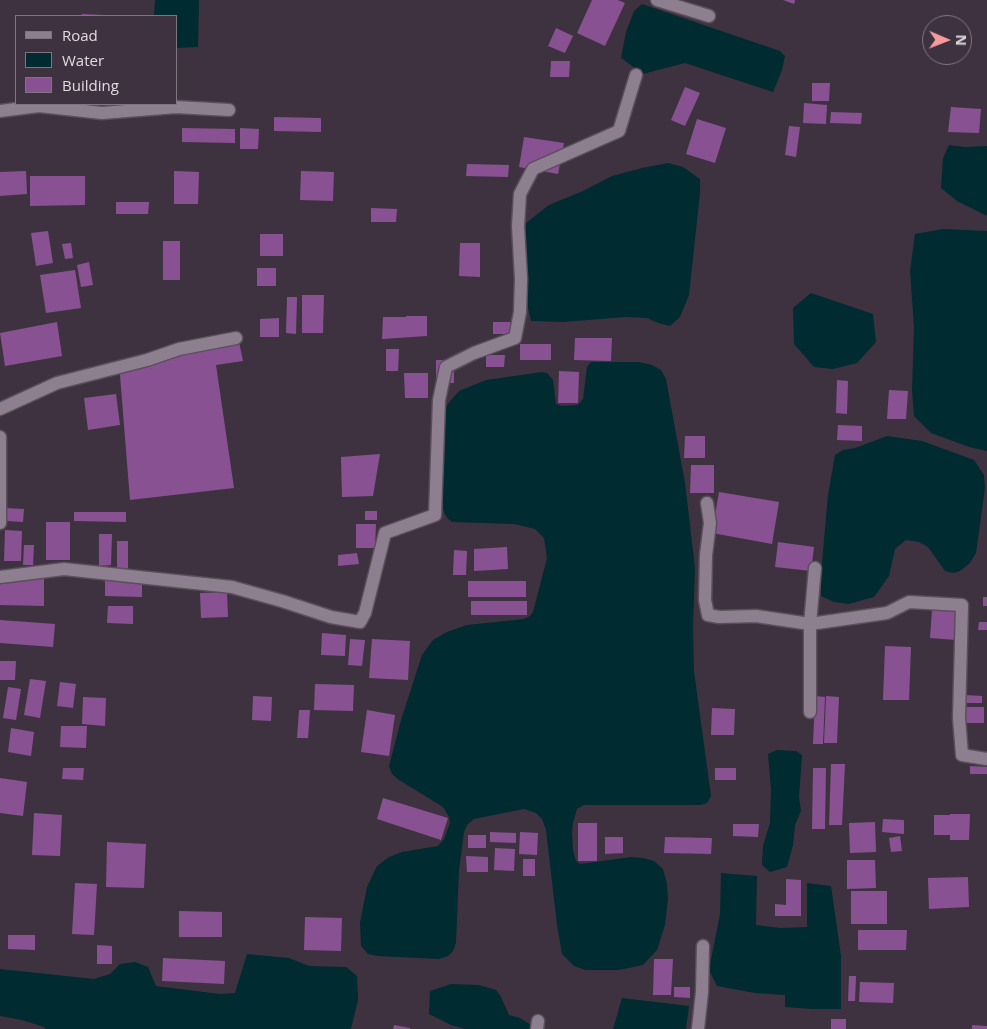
<!DOCTYPE html>
<html>
<head>
<meta charset="utf-8">
<style>
	body { margin:0 }
	#map { position:relative; width:987px; height:1029px; overflow:hidden; background:#3e3240; font-family:"Open Sans",sans-serif }
	canvas { display:block }
	.legend { position:absolute; left:15px; top:15px; width:162px; height:90px; box-sizing:border-box; background:#3e3240; border:1px solid #7f7581; margin:0; padding:6px 9px; list-style:none; font-size:15px; color:#e1d9e2 }
	.legend li { display:flex; align-items:center; gap:10px; height:25px }
	.legend b { width:25px; border:1px solid #7f7581 }
	.north { position:absolute; left:922px; top:15px; width:50px; height:50px; box-sizing:border-box; background:#3e3240; border:1px solid #7f7581; border-radius:50%; rotate:91deg; font-size:14px; font-weight:700; line-height:20px; text-align:center; color:#e1d9e2 }
	.north::after { content:''; display:block; margin:auto; width:18px; height:22px; background:#f59b9c; clip-path:polygon(50% 0,100% 100%,50% 72%,0 100%) }
</style>
</head>
<body>
<div id="map">
<canvas width="987" height="1029"></canvas>
<ul class="legend">
<li><b style="height:6px;background:#8d7f8f"></b>Road</li>
<li><b style="height:14px;background:#002b30"></b>Water</li>
<li><b style="height:14px;background:#885292"></b>Building</li>
</ul>
<div class="north">N</div>
</div>
<script>
const g = document.querySelector('canvas').getContext('2d');
g.lineJoin = 'round';
function fill(path, color) { g.fillStyle = color; g.fill(path, 'evenodd'); }
const toPath = rows => new Path2D(rows.map(r => 'M' + r).join(''));
function trace(path, color, width, dash) { g.strokeStyle = color; g.lineWidth = width; g.lineCap = dash ? 'butt' : 'round'; g.setLineDash(dash || []); g.stroke(path); }
fill(toPath([
	[155,0,199,0,198,47,176,48,176,16,154,16],
	[642,4,780,51,785,56,782,70,773,92,685,63,643,74,621,58,626,32,634,11],
	[949,145,965,147,987,146,987,216,957,201,941,188,943,158],
	[668,163,683,167,700,179,700,193,689,295,680,317,670,326,658,323,647,318,626,317,563,322,531,321,526,299,523,254,526,223,549,205,583,191,612,176,642,168],
	[943,229,987,231,987,451,969,447,931,433,914,416,912,390,914,327,910,271,915,234],
	[811,293,873,314,876,342,857,363,833,369,814,367,794,344,793,308],
	[591,362,639,362,652,365,661,370,666,379,685,483,695,568,693,625,694,671,711,796,707,803,701,805,584,805,577,809,573,823,572,833,573,850,576,861,580,864,631,857,643,858,654,861,663,869,667,884,668,899,665,925,657,950,643,965,619,970,585,970,574,966,562,954,557,925,546,830,542,819,536,813,524,809,474,819,467,825,464,832,459,870,456,943,453,951,448,956,439,959,377,956,368,954,361,946,360,923,367,887,377,866,389,857,402,852,438,846,444,839,450,823,449,817,443,807,399,780,392,774,389,766,401,720,422,655,433,640,447,632,467,625,524,619,530,616,533,612,547,558,544,538,535,529,514,524,452,522,448,519,444,513,442,500,441,433,442,417,447,405,459,391,486,380,542,372,547,373,553,380,556,404,562,406,578,405,583,399,587,367],
	[887,436,922,441,974,460,984,475,985,488,976,553,970,563,960,571,953,573,945,571,928,547,919,542,906,540,895,549,889,576,874,597,849,604,834,602,821,596,821,574,828,495,835,455,843,450,855,448],
	[777,750,796,751,802,755,799,797,801,811,795,825,793,845,787,867,770,872,762,865,763,846,770,823,771,789,768,754],
	[721,873,757,876,756,925,781,928,807,927,807,883,831,886,841,956,841,1009,812,1009,785,1007,785,995,755,993,717,986,709,970,720,914],
	[247,954,289,958,309,966,346,967,357,976,358,1000,351,1029,45,1029,44,1027,22,1020,0,1016,0,969,94,979,110,974,120,964,135,962,148,967,156,986,220,994,235,993],
	[451,984,479,985,496,990,500,995,509,1015,520,1018,531,1025,531,1029,465,1029,451,1025,429,1014,430,991],
	[622,998,689,1006,686,1029,613,1029]
]), '#002b30');
fill(toPath([
	[592,0,618,0,625,3,605,46,577,33],
	[783,0,795,0,794,4],
	[82,14,103,15,103,16,82,16],
	[556,28,573,36,565,53,548,46],
	[551,61,570,61,569,77,550,77],
	[812,83,830,83,829,101,812,101],
	[685,87,700,93,685,126,671,120],
	[804,103,827,105,826,124,803,123],
	[951,107,981,109,979,133,948,132],
	[831,112,862,113,861,124,830,123],
	[274,117,321,118,321,132,274,131],
	[697,119,726,128,715,163,686,154],
	[789,126,800,127,796,157,785,155],
	[182,128,235,129,235,143,182,142],
	[240,128,259,129,258,149,240,149],
	[524,137,564,143,558,174,519,167],
	[467,164,509,165,508,177,466,176],
	[26,171,27,194,0,196,0,172],
	[174,171,199,172,198,204,174,204],
	[301,171,334,172,333,201,300,200],
	[30,176,85,176,85,205,30,206],
	[116,202,149,202,148,214,116,214],
	[371,208,397,209,396,222,371,222],
	[48,231,53,263,36,266,31,233],
	[260,234,283,234,283,256,260,256],
	[163,241,180,241,180,280,163,280],
	[71,243,73,258,65,259,62,244],
	[460,243,480,243,480,277,459,276],
	[89,262,93,285,81,287,77,265],
	[257,268,276,268,276,286,257,286],
	[75,270,81,308,46,313,40,275],
	[302,295,324,295,323,333,302,333],
	[287,297,297,297,296,334,286,333],
	[406,316,427,316,427,336,382,339,383,317,406,317],
	[279,318,279,337,260,337,260,319],
	[57,322,62,356,5,366,0,333],
	[493,322,514,322,514,334,493,334],
	[575,338,612,338,611,361,574,360],
	[239,342,243,361,216,365,234,488,130,500,119,363],
	[520,344,551,344,551,360,520,360],
	[386,349,399,349,398,371,386,371],
	[486,355,505,355,504,367,486,367],
	[436,360,454,360,454,383,436,383],
	[559,371,579,372,578,403,558,403],
	[404,373,428,373,428,398,405,398],
	[837,380,848,381,847,414,836,413],
	[889,390,908,391,906,419,887,419],
	[116,394,120,425,88,430,84,398],
	[838,425,862,426,862,441,837,440],
	[685,436,705,436,705,458,684,458],
	[380,454,373,496,342,497,341,457],
	[691,465,714,465,714,493,690,493],
	[719,492,779,502,772,544,712,533],
	[6,508,24,509,23,522,6,521],
	[365,511,377,511,377,520,365,520],
	[74,512,126,512,126,522,74,521],
	[46,522,70,522,70,560,46,560],
	[356,524,376,524,375,548,356,548],
	[5,530,22,531,21,561,4,561],
	[99,534,112,534,111,565,99,566],
	[117,541,128,541,128,569,117,569],
	[778,542,814,547,811,571,775,567],
	[24,545,34,545,33,565,23,565],
	[507,547,508,569,474,571,474,549],
	[454,550,467,551,466,575,453,575],
	[357,553,359,564,338,566,338,555],
	[0,575,44,576,44,606,0,605],
	[105,578,142,579,142,597,105,596],
	[468,581,526,581,526,597,468,597],
	[227,592,228,617,201,618,200,593],
	[983,597,987,597,987,606,983,606],
	[471,601,527,601,527,615,471,615],
	[108,606,133,606,133,624,107,623],
	[932,610,958,611,956,640,930,638],
	[0,620,55,624,53,647,0,643],
	[979,622,987,622,987,630,978,630],
	[322,633,346,635,345,656,321,655],
	[350,639,365,640,362,666,348,665],
	[372,639,410,641,408,680,369,678],
	[885,646,911,647,909,700,883,700],
	[0,661,16,661,15,680,0,680],
	[30,679,46,681,40,718,24,715],
	[60,682,76,684,73,708,57,706],
	[315,684,354,685,353,711,314,710],
	[8,687,21,689,16,720,3,718],
	[965,695,982,696,982,703,965,703],
	[253,696,272,697,271,721,252,720],
	[815,696,825,697,823,744,813,744],
	[826,696,839,697,837,743,824,743],
	[83,697,106,698,105,726,82,724],
	[963,707,984,707,984,723,963,723],
	[712,708,735,709,734,735,711,735],
	[299,710,310,710,308,738,297,738],
	[367,710,395,715,389,756,361,752],
	[61,726,87,726,86,748,60,747],
	[11,728,34,732,31,756,8,752],
	[831,764,845,764,842,825,829,825],
	[970,766,987,767,987,774,970,774],
	[63,768,84,768,83,780,62,779],
	[715,768,736,768,736,780,715,780],
	[813,768,826,768,825,829,812,829],
	[0,778,27,782,23,816,0,813],
	[383,798,448,818,441,840,377,819],
	[34,813,62,815,60,856,32,855],
	[950,814,970,814,969,840,950,840,950,835,934,835,934,815,950,815],
	[883,819,904,820,904,834,882,832],
	[875,822,876,852,850,853,849,823],
	[578,823,597,823,597,861,578,861],
	[733,824,759,824,758,837,733,836],
	[490,832,516,833,516,843,490,842],
	[520,832,538,833,537,855,519,854],
	[468,835,486,835,486,848,468,848],
	[900,836,902,851,891,852,889,838],
	[605,837,623,837,623,853,605,854],
	[665,837,712,838,711,854,664,853],
	[107,842,146,844,144,888,106,887],
	[495,848,515,849,514,871,494,870],
	[466,856,488,857,488,872,467,872],
	[523,859,535,859,535,876,523,876],
	[847,860,875,860,876,888,847,889],
	[968,877,969,907,929,909,928,878],
	[786,879,801,880,801,916,775,916,775,904,786,905],
	[75,883,97,884,94,935,72,934],
	[851,891,887,891,887,924,851,924],
	[179,911,222,912,222,937,179,937],
	[305,917,342,918,341,951,304,950],
	[858,930,907,930,906,950,858,950],
	[8,935,35,935,35,950,8,949],
	[97,945,112,946,112,964,97,964],
	[163,958,225,961,224,984,162,981],
	[654,959,673,959,671,995,653,995],
	[849,976,856,976,855,1001,848,1001],
	[860,982,894,983,893,1003,859,1002],
	[674,987,690,987,690,998,674,997],
	[831,1019,846,1019,846,1029,831,1029],
	[394,1025,410,1028,410,1029,393,1029],
	[972,1025,987,1026,987,1029,972,1029]
]), '#885292');
const minor = toPath([
	[657,0,709,16],
	[0,111,39,106,102,113,176,107,229,110],
	[0,409,57,383,147,360,179,349,236,338],
	[0,437,0,523],
	[707,503,710,523,706,555,705,600,708,615,719,617,756,616,810,624,810,712],
	[815,568,810,624,887,613,909,602,962,605,959,718,962,755,987,759],
	[0,577,64,569,232,587,282,601,331,617,360,622,365,613,385,533,435,515,439,400,446,367,474,353,515,338,520,312,521,279,518,226,520,194,533,169,619,131,636,75],
	[537,1029,538,1021],
	[698,1029,702,992,703,946]
]);
trace(minor, '#5a4f5b', 15);
trace(minor, '#8d7f8f', 12);
</script>
</body>
</html>
